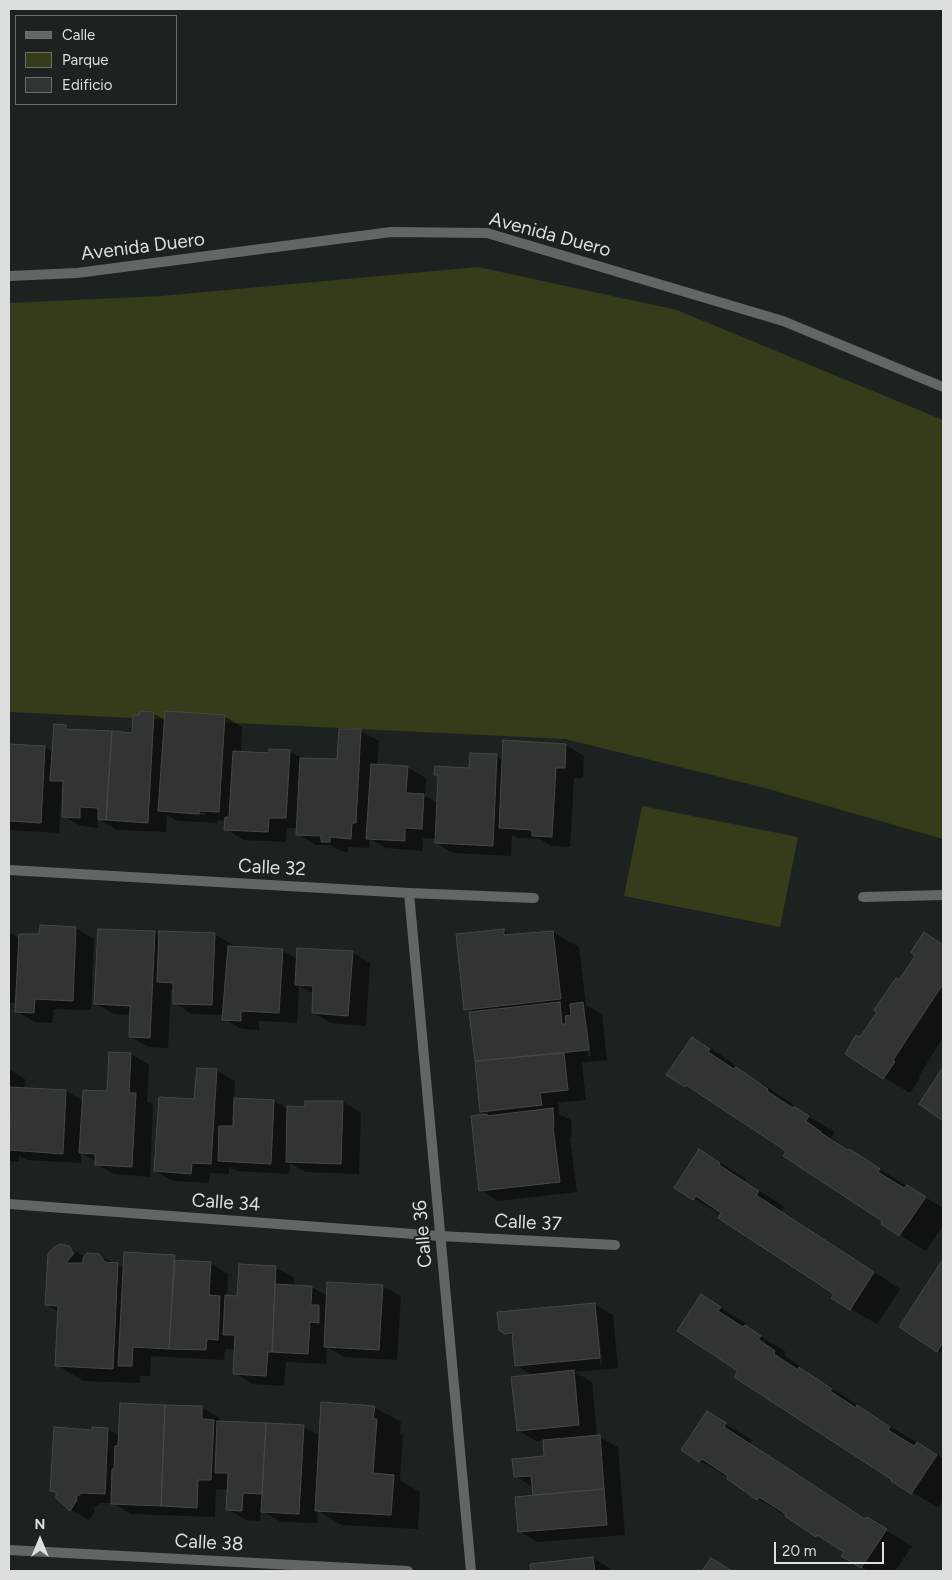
<!DOCTYPE html>
<html>
<head>
<meta charset="utf-8">
<style>
	body { margin:0 }
	#map { position:relative; width:952px; height:1580px; overflow:hidden; background:#1c2220; font-family:Figtree,sans-serif }
	canvas { display:block }
	.frame { position:absolute; inset:0; border:10px solid #dbdfde; pointer-events:none }
	.legend { position:absolute; left:15px; top:15px; width:162px; height:90px; box-sizing:border-box; background:#1c2220; border:1px solid #686e6c; margin:0; padding:6px 9px; list-style:none; font-size:15px; color:#dbdfde }
	.legend li { display:flex; align-items:center; gap:10px; height:25px }
	.legend b { width:25px; border:1px solid #686e6c }
	.north { position:absolute; left:15px; top:1515px; width:50px; height:50px; -webkit-text-stroke:4px #1c2220; paint-order:stroke; rotate:0deg; font-size:14px; font-weight:700; line-height:20px; text-align:center; color:#dbdfde }
	.north::after { content:''; display:block; margin:auto; width:18px; height:22px; background:#dbdfde; clip-path:polygon(50% 0,100% 100%,50% 72%,0 100%) }
	.scale { position:absolute; left:774px; top:1542px; width:110px; height:22px; box-sizing:border-box; border:2px solid #dbdfde; border-top:0; padding-left:6px; font-size:15px; line-height:18px; white-space:nowrap; color:#dbdfde; -webkit-text-stroke:4px #1c2220; paint-order:stroke }
</style>
</head>
<body>
<div id="map">
<canvas width="952" height="1580"></canvas>
<div class="frame"></div>
<ul class="legend">
<li><b style="height:6px;background:#626666"></b>Calle</li>
<li><b style="height:14px;background:#343c1a"></b>Parque</li>
<li><b style="height:14px;background:#303531"></b>Edificio</li>
</ul>
<div class="north">N</div>
<div class="scale">20 m</div>
</div>
<script>
const g = document.querySelector('canvas').getContext('2d');
g.lineJoin = 'round';
function fill(path, color) { g.fillStyle = color; g.fill(path, 'evenodd'); }
const toPath = rows => new Path2D(rows.map(r => 'M' + r).join(''));
function trace(path, color, width, dash) { g.strokeStyle = color; g.lineWidth = width; g.lineCap = dash ? 'butt' : 'round'; g.setLineDash(dash || []); g.stroke(path); }
function label(font, color, halo, rows, align = 'center') {
  g.font = font + ' Figtree,sans-serif'; g.lineWidth = 4; g.setLineDash([]); g.textBaseline = 'middle'; g.strokeStyle = halo; g.fillStyle = color; for (const [text, x, y, turn = 0] of rows) {
    g.save(); g.translate(x, y); g.rotate((+turn || 0) * Math.PI / 180); g.textAlign = isNaN(turn) ? turn : align; if (halo) g.strokeText(text, 0, 0); g.fillText(text, 0, 0); g.restore();
  }
}
fill(toPath([
	[478,267,677,310,943,420,943,839,761,787,565,739,9,712,9,303,161,296],
	[642,806,798,837,780,927,624,896]
]), '#343c1a');
fill(toPath([
	[153,713,165,720,224,716,242,727,241,752,270,754,289,751,303,759,339,761,360,731,379,741,377,765,407,767,426,778,425,796,438,803,439,777,435,774,471,769,496,756,503,760,566,745,584,756,583,778,574,778,570,847,551,846,540,839,518,838,512,834,511,856,454,853,436,843,436,839,423,838,423,851,386,848,370,839,369,848,348,847,348,852,341,851,330,845,316,845,297,834,298,828,287,828,286,842,244,840,225,829,226,821,217,820,217,823,178,821,167,815,166,832,117,830,98,819,98,828,81,826,63,816,64,788,62,786,59,833,9,830,9,745,45,747,53,752,65,726,74,731,133,734],
	[177,811,205,813,205,815,177,813],
	[76,928,94,939,91,1010,54,1009,52,1023,35,1022,16,1011,17,1003,9,1003,9,932,20,939],
	[504,931,513,936,553,932,579,947,586,1005,602,1014,607,1060,582,1063,586,1100,558,1103,559,1114,571,1120,572,1137,570,1137,577,1192,498,1201,480,1190,472,1117,489,1115,481,1111,471,1012,465,1009],
	[585,1026,587,1026,591,1056,588,1056],
	[154,932,160,936,214,934,233,945,232,947,282,950,297,959,352,952,370,963,366,1026,331,1023,313,1013,314,994,299,986,297,1023,259,1021,259,1030,242,1029,224,1019,224,1015,192,1014,174,1003,174,991,171,989,168,1048,148,1047,130,1036,131,1015,114,1014,96,1004],
	[925,934,943,945,943,1038,919,1076,920,1078,910,1093,846,1054,860,1039,900,981,917,955],
	[692,1038,718,1053,735,1065,734,1068,763,1084,794,1105,792,1107,835,1132,831,1137,853,1153,943,1208,943,1225,926,1251,882,1224,884,1221,788,1151,712,1101,685,1086],
	[131,1054,149,1065,147,1101,153,1105,150,1177,114,1174,96,1164,96,1161,81,1153,81,1163,27,1160,19,1155,19,1162,9,1161,9,1069,25,1079,24,1089,66,1091,83,1101,108,1093],
	[217,1071,235,1081,234,1099,274,1101,289,1110,343,1102,361,1113,359,1174,305,1172,290,1163,289,1174,237,1171,229,1167,229,1174,210,1173,209,1183,173,1181,155,1171,195,1101],
	[233,1113,235,1114,234,1127,232,1127],
	[700,1151,726,1166,746,1179,745,1181,784,1207,782,1211,900,1289,877,1324,851,1309,835,1293,722,1215,676,1188],
	[68,1247,85,1257,98,1255,125,1268,174,1257,183,1262,210,1263,228,1274,227,1296,238,1297,240,1266,276,1268,294,1278,294,1286,311,1287,328,1296,382,1286,401,1296,397,1360,344,1357,327,1347,326,1364,286,1362,284,1386,253,1384,235,1373,236,1350,225,1349,224,1360,151,1356,150,1376,140,1376,140,1383,83,1381,57,1365,59,1312,47,1305],
	[943,1261,943,1354,901,1327],
	[701,1296,746,1323,744,1326,786,1352,784,1355,801,1367,800,1369,841,1394,857,1405,856,1406,943,1458,943,1500,938,1508,912,1492,739,1371],
	[595,1305,613,1315,618,1368,575,1372,592,1382,597,1436,618,1447,625,1535,537,1542,519,1531,534,1496,533,1487,515,1476,546,1458,544,1440,536,1441,518,1430,534,1376,516,1365,514,1337,506,1333],
	[595,1315,597,1315,602,1364,600,1365],
	[121,1404,202,1408,220,1418,220,1422,303,1427,320,1436,374,1407,401,1422,400,1434,403,1436,400,1480,420,1492,418,1529,342,1525,318,1511,317,1523,281,1522,261,1510,260,1521,246,1520,228,1509,228,1490,216,1489,215,1517,131,1514,112,1503,101,1503,94,1508,95,1511,89,1520,71,1510,57,1497,57,1494,51,1490,93,1431,108,1429,119,1436],
	[707,1413,752,1440,750,1443,866,1519,912,1546,895,1571,868,1571,843,1555,845,1552,786,1516,788,1513,785,1512,784,1514,758,1499,728,1479,730,1476,727,1474,726,1476,700,1461],
	[593,1558,611,1569,612,1571,532,1571,531,1565]
]), '#0007');
const building = toPath([
	[140,711,154,712,148,823,106,820,112,731,132,733,133,715,139,715,140,711],
	[165,711,225,715,219,812,199,811,199,814,158,811,165,711],
	[54,724,66,725,66,729,112,731,106,820,98,820,98,808,80,807,80,818,62,817,63,781,50,781,54,724],
	[339,729,361,729,356,823,352,823,351,839,330,837,330,842,321,842,321,836,296,835,300,758,337,759,339,729],
	[503,740,566,744,565,768,556,768,552,837,532,836,532,830,499,828,503,740],
	[9,744,45,746,41,823,9,821,9,744],
	[269,749,290,750,286,818,269,818,268,832,224,830,225,817,229,817,233,751,269,753,269,749],
	[470,753,497,754,493,846,435,843,438,775,434,775,435,766,469,768,470,753],
	[371,764,408,766,406,793,424,794,422,829,405,828,405,841,366,839,371,764],
	[40,925,76,927,73,1001,35,999,34,1013,15,1012,19,934,39,934,40,925],
	[98,929,155,931,150,1038,129,1037,130,1006,94,1004,98,929],
	[504,929,504,935,553,931,561,999,464,1010,456,934,504,929],
	[159,931,215,933,212,1005,173,1004,173,983,157,982,159,931],
	[924,932,943,945,943,984,893,1060,895,1062,883,1079,845,1054,856,1035,860,1037,877,1012,874,1010,896,978,899,980,915,956,911,952,924,932],
	[228,946,283,949,279,1013,241,1011,241,1021,222,1020,228,946],
	[297,948,353,951,348,1016,312,1013,313,986,295,985,297,948],
	[560,1002,562,1024,566,1024,565,1016,571,1015,570,1004,583,1002,589,1050,475,1061,469,1012,560,1002],
	[692,1037,710,1049,708,1052,734,1069,736,1067,768,1089,767,1091,793,1108,795,1107,809,1116,806,1121,821,1132,821,1133,848,1150,849,1149,864,1158,880,1169,878,1172,904,1188,907,1185,926,1197,899,1236,881,1224,882,1221,783,1156,786,1151,686,1085,685,1087,666,1075,692,1037],
	[109,1052,131,1053,129,1093,136,1093,132,1167,95,1165,95,1154,79,1153,83,1090,107,1091,109,1052],
	[564,1053,568,1090,540,1093,542,1105,480,1112,475,1061,564,1053],
	[943,1067,943,1121,919,1104,943,1067],
	[197,1068,217,1069,211,1164,192,1163,191,1174,154,1171,159,1097,194,1099,197,1068],
	[9,1087,66,1090,63,1154,9,1150,10,1116,9,1116,9,1087],
	[234,1098,274,1100,271,1164,218,1161,219,1126,233,1126,234,1098],
	[305,1101,343,1101,341,1164,286,1162,287,1106,305,1107,305,1101],
	[553,1108,554,1127,553,1127,560,1182,479,1191,471,1116,487,1114,487,1116,553,1108],
	[699,1149,720,1163,719,1165,759,1191,756,1195,874,1272,850,1310,831,1298,834,1294,718,1218,721,1213,696,1196,693,1200,674,1188,699,1149],
	[61,1244,69,1246,74,1253,66,1263,83,1263,83,1258,87,1253,99,1254,105,1262,118,1263,113,1369,55,1366,58,1306,45,1305,48,1254,54,1247,61,1244],
	[124,1252,175,1255,169,1349,133,1347,132,1366,118,1366,124,1252],
	[943,1259,943,1342,937,1352,899,1327,943,1259],
	[174,1260,211,1262,209,1295,220,1296,218,1340,207,1339,206,1350,169,1349,174,1260],
	[239,1264,276,1266,272,1352,268,1352,266,1376,233,1374,235,1335,223,1335,225,1295,237,1296,239,1264],
	[327,1282,383,1285,379,1350,324,1347,327,1282],
	[275,1284,312,1286,311,1305,319,1305,319,1323,310,1322,308,1354,272,1352,275,1284],
	[701,1294,721,1307,718,1311,743,1327,745,1325,761,1336,758,1339,775,1351,774,1354,798,1370,799,1367,832,1389,830,1391,856,1408,857,1405,890,1427,888,1430,914,1446,917,1442,937,1455,911,1494,891,1481,892,1480,734,1377,738,1371,677,1331,701,1294],
	[595,1303,600,1358,515,1366,512,1333,505,1334,499,1330,497,1312,595,1303],
	[574,1370,579,1425,517,1431,511,1377,574,1370],
	[321,1402,375,1406,373,1419,377,1419,373,1473,394,1475,391,1515,315,1511,321,1402],
	[120,1403,165,1405,161,1506,111,1504,112,1469,114,1469,115,1446,118,1446,120,1403],
	[165,1405,202,1406,202,1419,214,1420,211,1480,198,1480,197,1508,161,1506,165,1405],
	[707,1411,726,1423,724,1427,766,1454,865,1519,867,1517,887,1529,861,1568,841,1556,844,1552,817,1535,816,1537,785,1516,786,1514,759,1497,757,1500,727,1479,728,1476,702,1459,699,1462,681,1450,707,1411],
	[217,1421,266,1423,262,1494,243,1493,242,1511,226,1510,228,1473,215,1473,217,1421],
	[266,1423,304,1425,299,1514,261,1512,266,1423],
	[54,1427,92,1430,92,1427,108,1428,105,1494,82,1493,76,1497,77,1500,70,1511,56,1498,56,1492,50,1491,54,1427],
	[600,1435,604,1489,533,1495,531,1476,514,1477,512,1459,544,1456,543,1440,600,1435],
	[604,1489,607,1525,518,1532,515,1497,604,1489],
	[593,1557,595,1571,531,1571,530,1564,593,1557],
	[711,1558,732,1571,702,1571,711,1558]
]);
fill(building, '#303531');
trace(building, '#444945', 1);
trace(toPath([
	[9,276,77,273,391,232,487,233,783,321,943,387],
	[9,870,409,893,534,898],
	[409,893,471,1571],
	[863,897,943,895],
	[9,1204,440,1236,615,1245],
	[9,1550,408,1571]
]), '#626666', 10);
label('19px', '#dbdfde', '#1c2220', [
	["Avenida Duero",550,235,15],
	["Avenida Duero",143,247,-7],
	["Calle 32",272,868,3],
	["Calle 34",226,1203,4],
	["Calle 37",528,1223,3],
	["Calle 36",423,1234,-95],
	["Calle 38",209,1543,3]
]);
</script>
</body>
</html>
